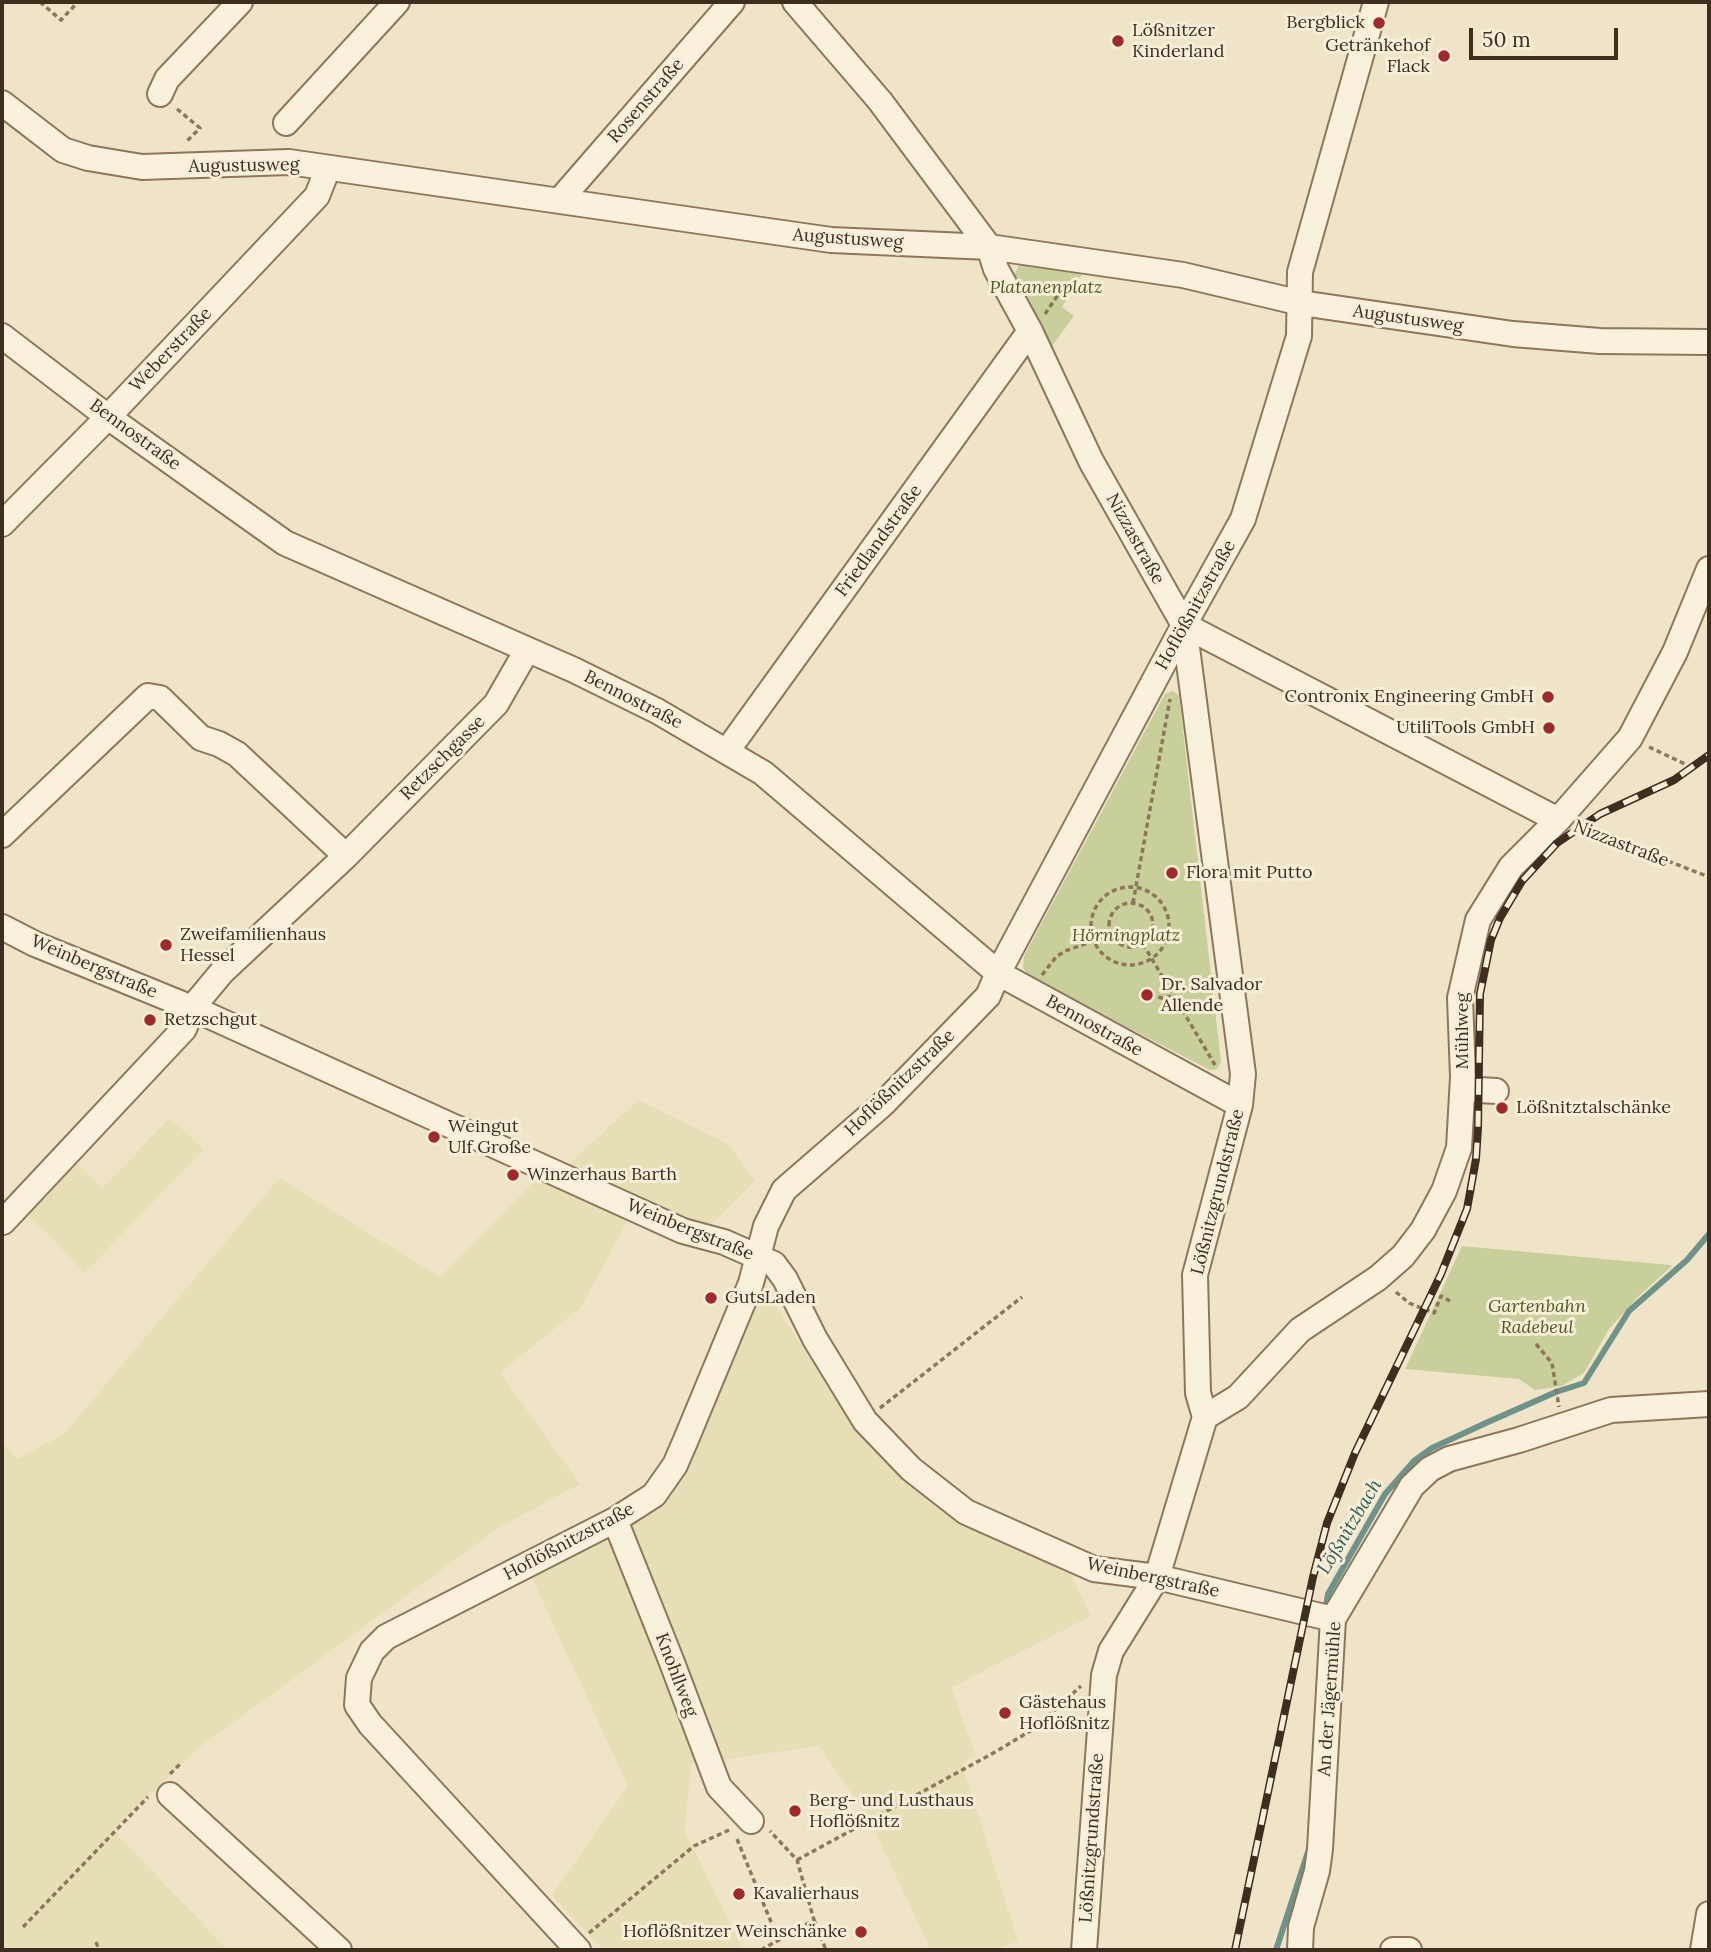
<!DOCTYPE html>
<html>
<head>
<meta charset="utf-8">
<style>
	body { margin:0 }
	#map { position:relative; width:1711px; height:1952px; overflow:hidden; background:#f0e4c8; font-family:Lora,serif }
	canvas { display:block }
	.frame { position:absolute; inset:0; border:4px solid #3d2e20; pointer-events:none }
	.scale { position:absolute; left:1469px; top:28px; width:149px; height:32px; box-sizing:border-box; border:4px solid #3d2e20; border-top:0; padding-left:9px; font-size:21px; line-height:24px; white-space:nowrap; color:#3d2e20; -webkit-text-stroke:5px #f7eed8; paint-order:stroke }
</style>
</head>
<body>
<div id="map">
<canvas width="1711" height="1952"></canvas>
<div class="frame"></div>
<div class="scale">50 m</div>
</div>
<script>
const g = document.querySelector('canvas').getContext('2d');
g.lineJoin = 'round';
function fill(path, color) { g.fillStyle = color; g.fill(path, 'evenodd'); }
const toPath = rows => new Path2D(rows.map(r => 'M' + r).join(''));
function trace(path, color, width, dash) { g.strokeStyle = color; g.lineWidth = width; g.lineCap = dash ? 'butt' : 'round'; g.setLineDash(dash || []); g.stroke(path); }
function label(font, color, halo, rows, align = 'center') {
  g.font = font + ' Lora,serif'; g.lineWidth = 6; g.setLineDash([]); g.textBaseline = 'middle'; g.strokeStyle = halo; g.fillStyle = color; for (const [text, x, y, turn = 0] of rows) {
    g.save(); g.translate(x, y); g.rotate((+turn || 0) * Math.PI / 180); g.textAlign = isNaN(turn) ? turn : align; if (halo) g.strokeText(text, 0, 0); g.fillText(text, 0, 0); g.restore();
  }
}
fill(toPath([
	[638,1100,728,1144,755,1181,706,1229,688,1226,569,1164],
	[170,1118,204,1149,84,1274,51,1237,21,1210,70,1157,102,1188],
	[279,1178,440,1277,536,1179,629,1218,581,1307,500,1373,580,1484,500,1527,200,1747,113,1830,228,1950,2,1950,2,1442,17,1459,64,1434],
	[770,1297,848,1418,905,1478,980,1533,1070,1573,1091,1616,951,1688,976,1755,962,1764,1018,1941,997,1950,931,1950,869,1819,819,1746,691,1764,685,1831,743,1950,603,1950,552,1895,628,1786,531,1576,654,1512,689,1470,756,1303]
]), '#e6deb5');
fill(toPath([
	[1021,262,1085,269,1062,307,1074,316,1052,346,1014,275],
	[1173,691,1179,696,1221,1062,1217,1069,1210,1070,1028,976,1023,967,1024,956,1165,694],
	[1462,1246,1670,1265,1672,1266,1639,1296,1609,1329,1584,1373,1562,1386,1535,1390,1519,1379,1405,1369]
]), '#c9cf9b');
trace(toPath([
	[1325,1612,1328,1594,1385,1494,1414,1461,1432,1448,1488,1422,1556,1392,1584,1383,1629,1311,1687,1260,1709,1234],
	[1276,1950,1308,1852]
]), '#6f938a', 6);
const minor = toPath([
	[795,2,880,101,989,247,996,269,1030,331,1091,461,1184,625,1558,820],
	[160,94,167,79,240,2],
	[2,103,63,150,88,158,142,167,289,162,831,240,989,247,1183,275,1301,303,1513,334,1600,341,1709,342],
	[286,123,397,2],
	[560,200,732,2],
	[2,336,108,417,285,543,574,670,657,711,763,773,998,973,1240,1105],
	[2,524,108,417,317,196,328,168],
	[727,751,1030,331],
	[2,835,148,696,160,698,201,738,219,744,237,754,346,856],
	[2,927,35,944,192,1008,683,1231,724,1242,774,1264,785,1279,815,1339,865,1421,911,1469,966,1512,1094,1569,1157,1577,1333,1619],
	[1463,1089,1496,1091],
	[3,1222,184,1029,192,1008,222,972,346,856,496,704,527,650],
	[1205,1417,1238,1397,1300,1330,1378,1278,1403,1256,1423,1230,1444,1191,1459,1148,1463,1077,1460,998,1478,920,1511,867,1558,820,1630,738,1675,652,1709,569],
	[615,1520,671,1660,719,1787,751,1821],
	[170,1795,339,1950],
	[578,1950,370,1724,357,1705,359,1678,372,1651,386,1637,615,1520,654,1495,675,1465,685,1442,751,1283,766,1226,784,1190,883,1104,988,996,998,973,1184,625,1243,519,1299,336,1300,272,1376,2],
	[1084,1950,1104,1675,1111,1651,1157,1577,1205,1417,1198,1393,1195,1275,1240,1105,1243,1074,1184,625],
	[1300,1950,1301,1927,1317,1871,1320,1849,1333,1619,1412,1486,1430,1469,1449,1459,1519,1440,1611,1410,1709,1404],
	[1393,1950,1409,1950],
	[1703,1950,1709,1914]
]);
trace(minor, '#8d765c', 28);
trace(toPath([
	[40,2,61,20,78,2],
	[177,109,200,128,185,143],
	[1045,314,1068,280],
	[1649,747,1685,764],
	[1581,827,1709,877],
	'1091 926a39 39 0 1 1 78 0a39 39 0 1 1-78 0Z',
	'1109 925a22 22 0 1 1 44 0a22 22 0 1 1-44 0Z',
	[1133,903,1170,699],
	[1143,944,1215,1065],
	[1042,975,1056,957,1065,951,1111,935],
	[1150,995,1162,998,1172,996],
	[1396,1292,1409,1303,1434,1313,1441,1296,1450,1301],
	[1536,1344,1552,1363,1559,1407],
	[880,1408,1022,1297],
	[170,1774,180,1764],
	[737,1839,778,1939],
	[797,1860,997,1751,1035,1728,1081,1686],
	[814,1920,826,1950],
	[23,1927,148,1797],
	[589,1933,694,1846,729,1830],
	[96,1942,99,1950],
	[761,1950,814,1920,797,1860,770,1831]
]), '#8d765c', 3.5, [5, 3.5]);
trace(minor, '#faf1dc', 24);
const rail = toPath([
	[1235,1950,1313,1577,1327,1523,1355,1453,1441,1274,1467,1209,1476,1159,1478,1128,1480,994,1491,940,1500,918,1522,881,1557,843,1600,814,1674,780,1709,755]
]);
trace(rail, '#3d2e20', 8);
trace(rail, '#f7eed8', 5, [16]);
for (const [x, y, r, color] of [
	[1379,23,7,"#9e2a2b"],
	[1118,41,7,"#9e2a2b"],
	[1444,56,7,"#9e2a2b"],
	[1548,697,7,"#9e2a2b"],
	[1549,728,7,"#9e2a2b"],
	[1172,873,7,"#9e2a2b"],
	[166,945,7,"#9e2a2b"],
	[1147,995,7,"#9e2a2b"],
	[150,1020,7,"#9e2a2b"],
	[1502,1108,7,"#9e2a2b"],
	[434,1137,7,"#9e2a2b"],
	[513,1175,7,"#9e2a2b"],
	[711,1298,7,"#9e2a2b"],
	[1005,1713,7,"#9e2a2b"],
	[795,1811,7,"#9e2a2b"],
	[739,1894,7,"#9e2a2b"],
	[861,1932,7,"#9e2a2b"]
]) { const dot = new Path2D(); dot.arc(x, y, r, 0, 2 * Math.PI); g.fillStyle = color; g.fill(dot); trace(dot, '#f7eed8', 2.5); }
label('18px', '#3d2e20', '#f7eed8', [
	["Bergblick",1365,23,"right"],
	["Lößnitzer",1132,31],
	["Kinderland",1132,52],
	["Getränkehof",1430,46,"right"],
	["Flack",1430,67,"right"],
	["Contronix Engineering GmbH",1534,697,"right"],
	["UtiliTools GmbH",1535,728,"right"],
	["Flora mit Putto",1186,873],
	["Zweifamilienhaus",180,935],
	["Hessel",180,956],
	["Dr. Salvador",1161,985],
	["Allende",1161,1006],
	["Retzschgut",164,1020],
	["Lößnitztalschänke",1516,1108],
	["Weingut",448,1127],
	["Ulf Große",448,1148],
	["Winzerhaus Barth",527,1175],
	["GutsLaden",725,1298],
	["Gästehaus",1019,1703],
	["Hoflößnitz",1019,1724],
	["Berg- und Lusthaus",809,1801],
	["Hoflößnitz",809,1822],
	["Kavalierhaus",753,1894],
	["Hoflößnitzer Weinschänke",847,1932,"right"]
], 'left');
label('18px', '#3d2e20', '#f7eed8', [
	["Rosenstraße",646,101,-49],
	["Augustusweg",244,166,-1],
	["Augustusweg",848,239,4],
	["Augustusweg",1408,319,8],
	["Weberstraße",171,350,-46],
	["Bennostraße",135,435,36],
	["Nizzastraße",1135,539,61],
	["Friedlandstraße",879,541,-54],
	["Hoflößnitzstraße",1196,605,-61],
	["Bennostraße",633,700,27],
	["Retzschgasse",443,758,-45],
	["Nizzastraße",1621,844,21],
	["Weinbergstraße",94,967,23],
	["Bennostraße",1094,1026,29],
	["Mühlweg",1463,1031,-90],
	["Hoflößnitzstraße",900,1083,-44],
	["Lößnitzgrundstraße",1218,1192,-76],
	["Weinbergstraße",690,1230,22],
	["Hoflößnitzstraße",569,1542,-28],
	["Weinbergstraße",1153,1578,12],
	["Knohllweg",676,1675,69],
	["An der Jägermühle",1330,1699,-86],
	["Lößnitzgrundstraße",1092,1838,-86]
]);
label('italic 18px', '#4d5a26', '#f7eed8', [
	["Platanenplatz",1046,288],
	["Hörningplatz",1126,936],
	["Gartenbahn",1537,1307],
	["Radebeul",1537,1328]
]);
label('italic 19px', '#2f5d5a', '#f7eed8', [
	["Lößnitzbach",1350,1527,-59]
]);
</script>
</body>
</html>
